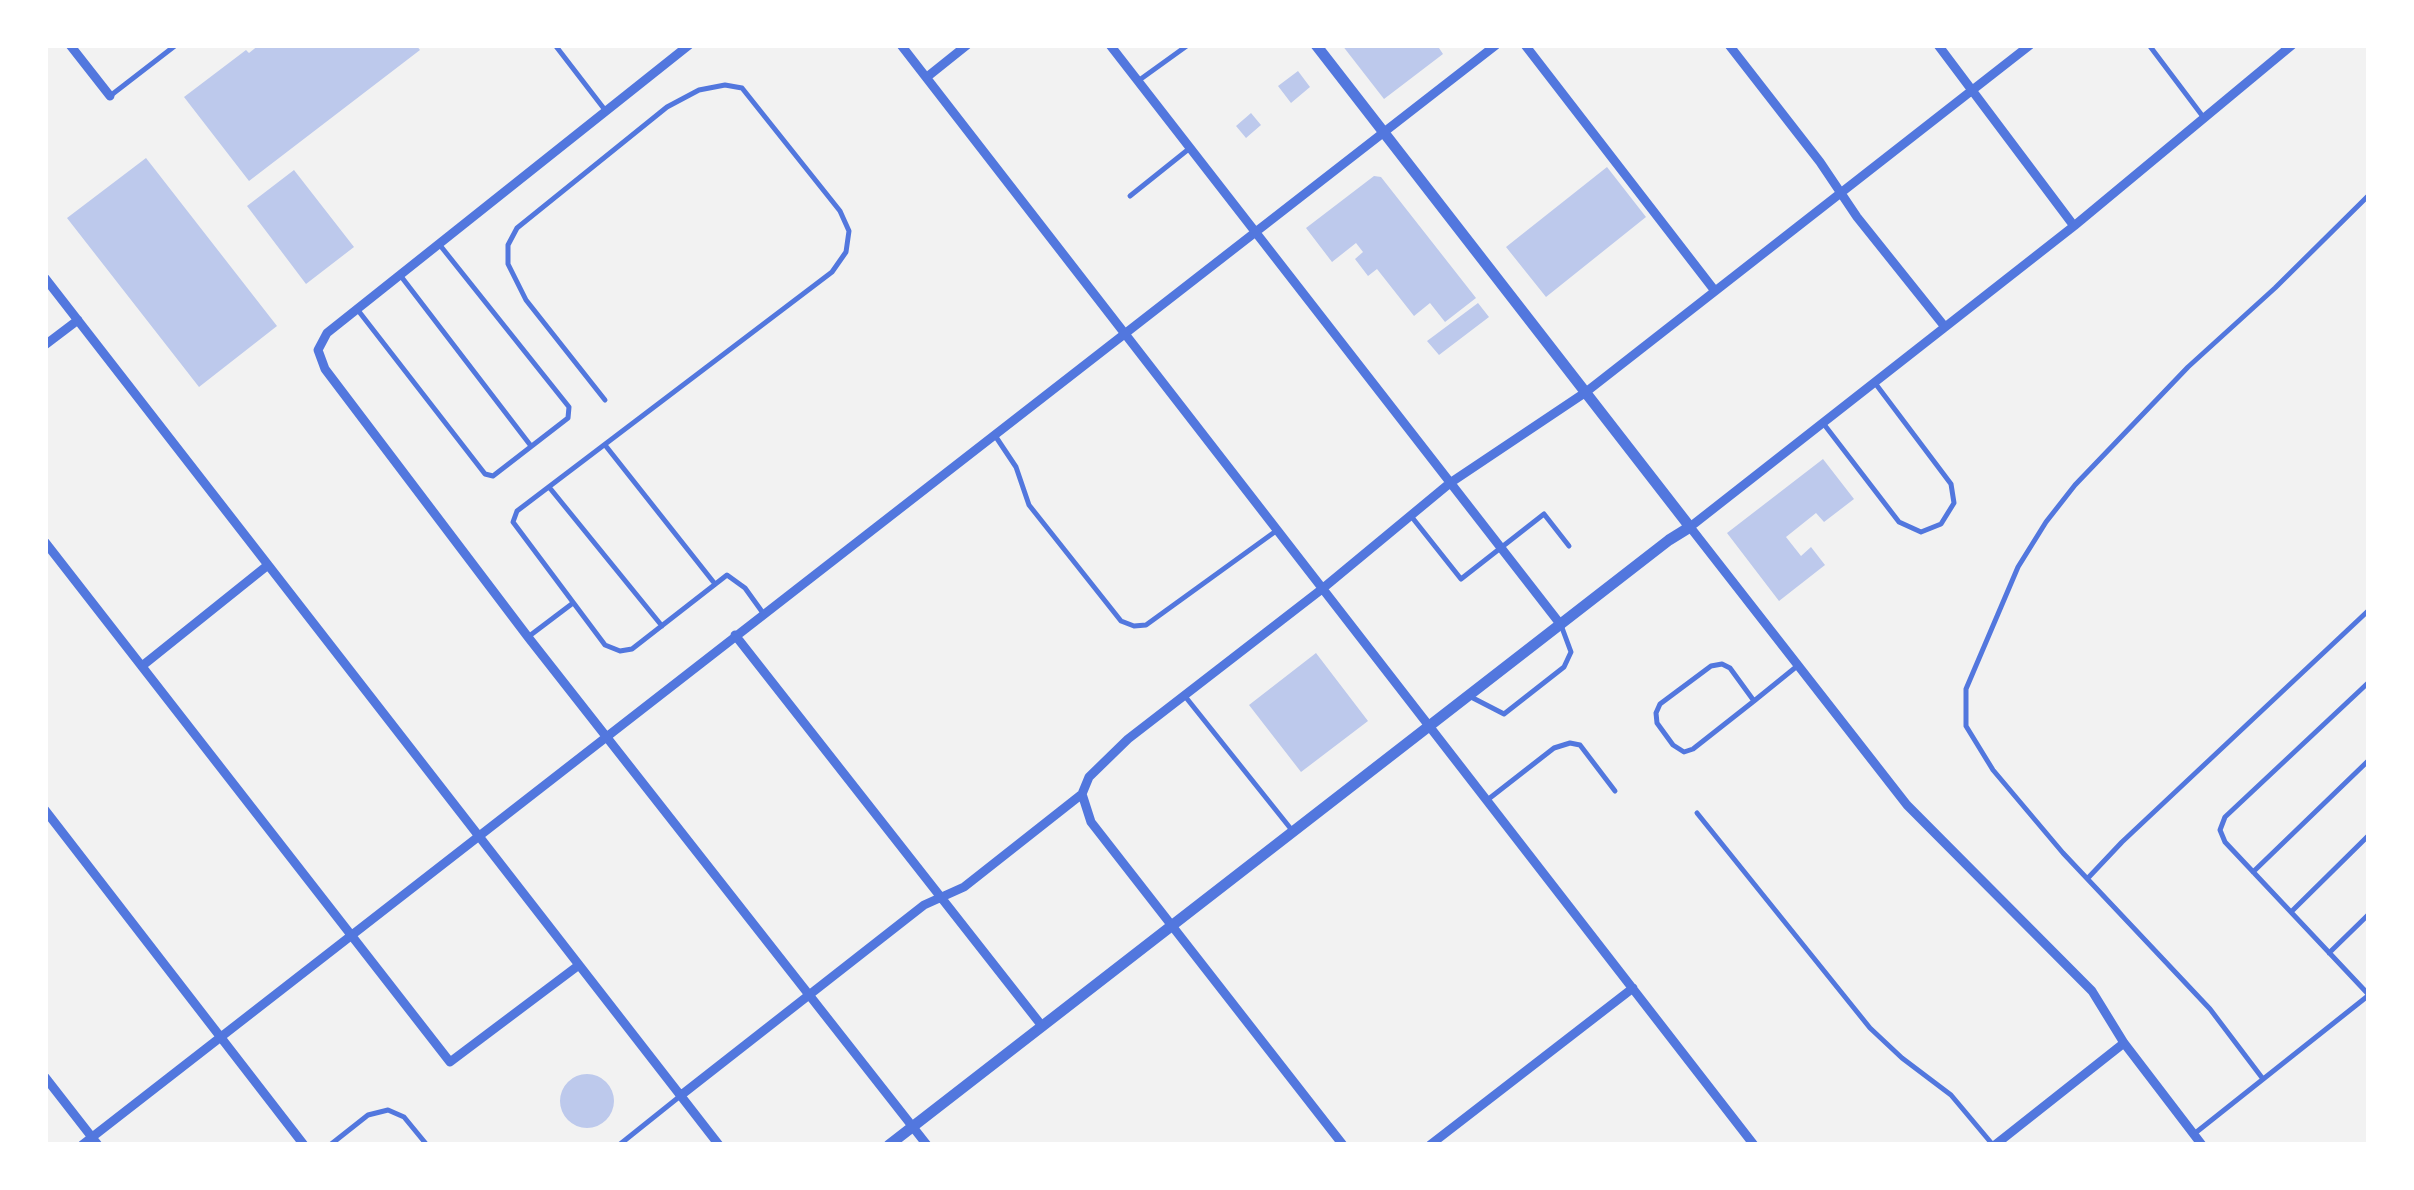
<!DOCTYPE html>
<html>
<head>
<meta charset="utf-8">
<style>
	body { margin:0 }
	#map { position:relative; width:2414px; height:1190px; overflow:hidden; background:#f2f2f2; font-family:"Work Sans",sans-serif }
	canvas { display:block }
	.frame { position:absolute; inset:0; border:48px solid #fff; pointer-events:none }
</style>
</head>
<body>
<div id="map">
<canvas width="2414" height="1190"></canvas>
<div class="frame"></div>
</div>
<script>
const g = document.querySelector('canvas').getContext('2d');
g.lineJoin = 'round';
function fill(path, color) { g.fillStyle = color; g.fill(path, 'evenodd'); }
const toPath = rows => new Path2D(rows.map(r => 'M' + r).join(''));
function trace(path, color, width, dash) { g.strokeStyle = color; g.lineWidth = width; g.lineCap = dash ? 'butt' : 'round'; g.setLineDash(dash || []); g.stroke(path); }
fill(toPath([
	[259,45,416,45,420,50,249,181,184,97,246,50,249,53],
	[1342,45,1443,45,1439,48,1443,54,1384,99],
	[1298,71,1310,87,1291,103,1278,86],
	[1251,113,1261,125,1246,138,1236,126],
	[146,158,277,326,199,387,67,218],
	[1607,167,1646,217,1546,297,1506,247],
	[294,170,354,247,306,284,247,206],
	[1374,176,1381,177,1476,298,1445,322,1430,303,1414,316,1377,269,1368,276,1355,259,1363,252,1356,243,1332,262,1306,228],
	[1478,303,1489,317,1439,355,1427,341],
	[1823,459,1854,499,1824,522,1816,513,1786,537,1801,556,1811,547,1825,565,1779,601,1727,533],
	[1316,653,1368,721,1301,772,1249,705],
	'560 1101a27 27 0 1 1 54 0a27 27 0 1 1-54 0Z'
]), '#bdc9ec');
trace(toPath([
	[555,45,605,110],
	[2149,45,2204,118],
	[1138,81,1188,45],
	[110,96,176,45],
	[1130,196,1190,148],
	[400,275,531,446],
	[357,309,485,474,493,476,568,418,569,407,439,244],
	[605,400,526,300,508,264,508,245,517,228,667,107,699,90,725,85,742,88,840,211,849,231,846,252,832,272,517,511,513,522,605,645,620,651,632,649,727,575,745,588,763,613],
	[1823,423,1899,522,1921,532,1941,524,1954,503,1951,484,1875,383],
	[996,437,1016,467,1029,505,1121,621,1134,626,1146,625,1276,531],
	[605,445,715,584],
	[549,487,662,626],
	[1411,516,1461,579,1544,514,1569,546],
	[528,637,573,603],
	[2369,682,2225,817,2220,830,2225,842,2369,995],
	[1184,695,1291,829],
	[1471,697,1504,714,1564,667,1571,652,1561,625],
	[1754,701,1730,668,1722,664,1711,666,1660,704,1656,713,1657,723,1673,745,1684,752,1693,749,1754,701,1796,667],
	[1486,801,1554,748,1570,743,1580,745,1615,791],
	[1697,813,1870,1028,1902,1058,1951,1095,1993,1145],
	[2253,872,2369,760],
	[2088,878,2122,842,2369,610],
	[2291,912,2369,835],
	[2329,953,2369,914],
	[2263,1079,2210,1009,2063,853,1993,770,1966,726,1966,689,2018,567,2046,522,2075,485,2188,367,2275,288,2369,195],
	[2194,1134,2369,995],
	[330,1145,368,1115,388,1110,404,1117,427,1145],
	[619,1145,679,1097]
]), '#5277de', 5);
trace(toPath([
	[70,45,110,96],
	[689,45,327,333,318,350,325,369,528,637,927,1145],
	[901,45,1754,1145],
	[1110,45,1561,625],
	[1525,45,1715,291],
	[1729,45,1820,162,1857,217,1945,327],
	[1938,45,2074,226],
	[927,77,967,45],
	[45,278,719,1145],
	[45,345,78,320],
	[45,542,450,1062,579,965],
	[735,635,1042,1026],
	[142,666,268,565],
	[1082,794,1091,822,1343,1145],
	[45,810,304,1145],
	[45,1077,98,1145],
	[680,1096,924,905,964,887,1082,794,1089,777,1128,739,1322,589,1450,483,1586,392,2030,45],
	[82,1145,1496,45],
	[1430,1145,1633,988],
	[1995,1145,2124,1043],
	[2202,1145,2124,1043,2092,991,1907,805,1690,527,2074,226,2292,45]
]), '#5277de', 9);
trace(toPath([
	[889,1145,1669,540,1690,527,1316,45]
]), '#5277de', 11);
</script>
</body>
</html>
